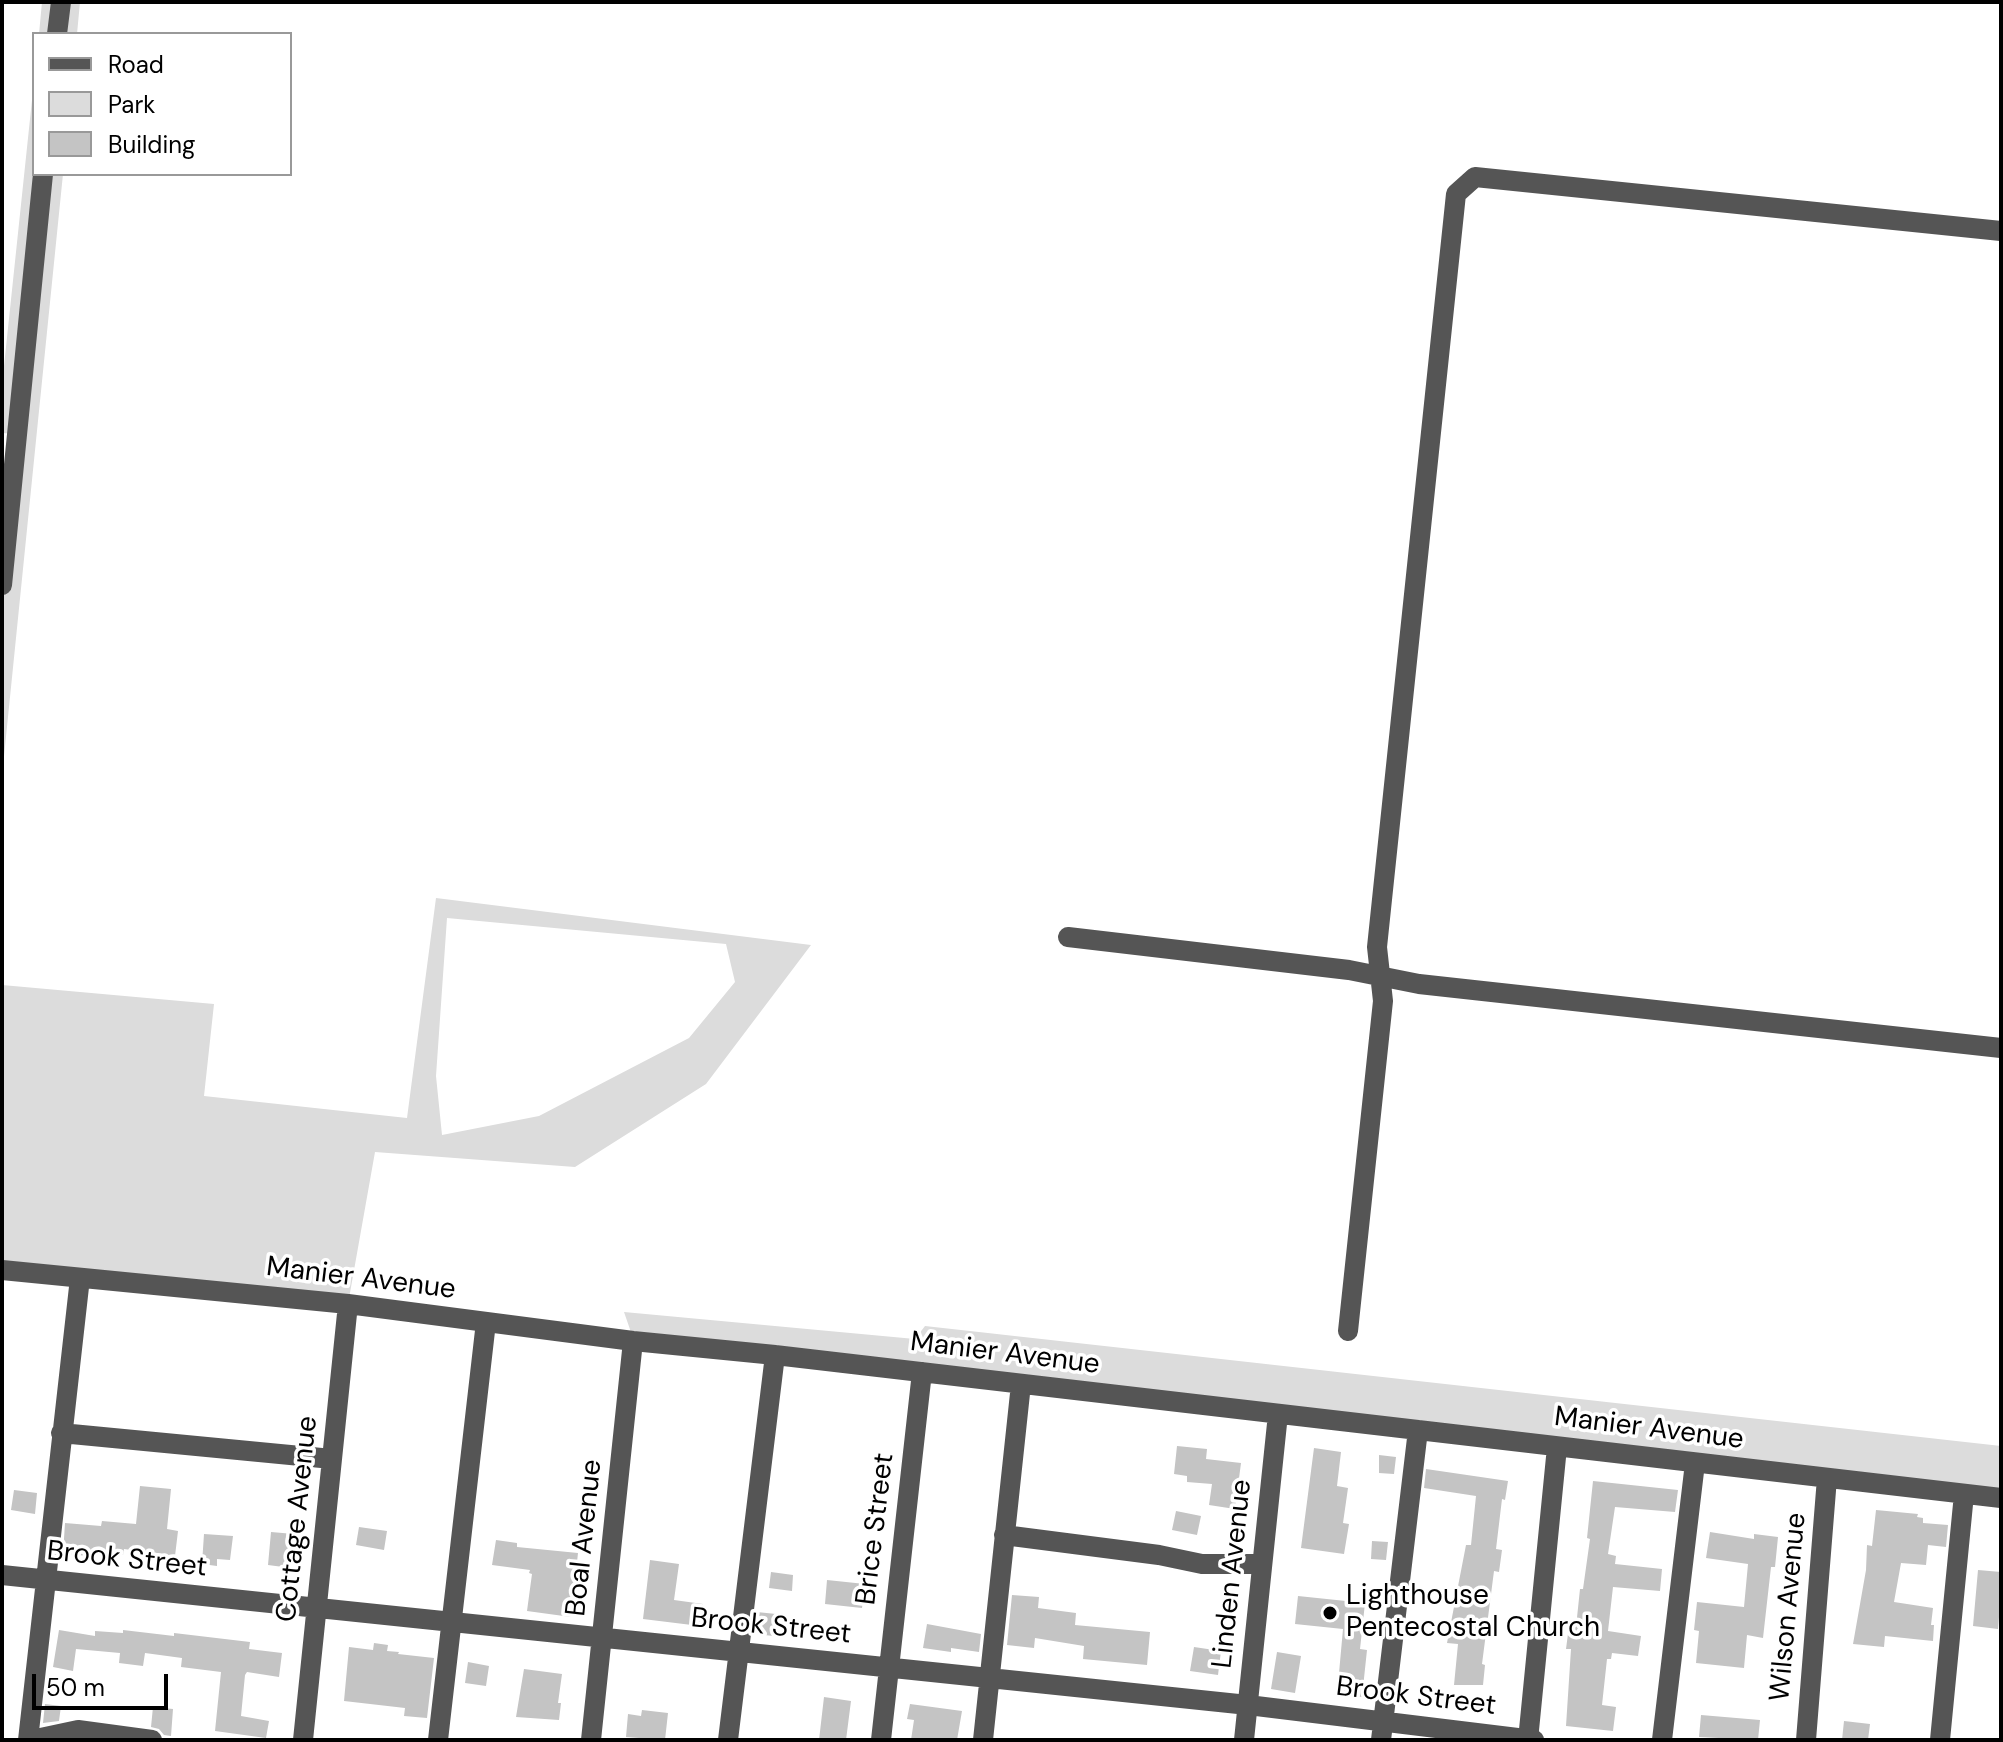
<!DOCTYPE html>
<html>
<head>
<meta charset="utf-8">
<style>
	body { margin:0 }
	#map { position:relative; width:2003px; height:1742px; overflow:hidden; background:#fff; font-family:"DM Sans",sans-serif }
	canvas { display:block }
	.frame { position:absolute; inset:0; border:4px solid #000; pointer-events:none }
	.legend { position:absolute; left:32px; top:32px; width:260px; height:144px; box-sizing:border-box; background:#fff; border:2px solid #999; margin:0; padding:10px 14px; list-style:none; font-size:24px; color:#000 }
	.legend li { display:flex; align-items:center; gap:16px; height:40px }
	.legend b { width:40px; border:2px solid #999 }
	.scale { position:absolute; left:32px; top:1674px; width:136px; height:36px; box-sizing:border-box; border:4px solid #000; border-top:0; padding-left:10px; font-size:24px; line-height:28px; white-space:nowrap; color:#000; -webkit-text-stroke:6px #fff; paint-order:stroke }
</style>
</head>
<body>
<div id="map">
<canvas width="2003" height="1742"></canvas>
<div class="frame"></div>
<ul class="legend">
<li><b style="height:10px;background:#555"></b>Road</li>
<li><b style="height:22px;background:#dcdcdc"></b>Park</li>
<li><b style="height:22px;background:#c4c4c4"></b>Building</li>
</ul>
<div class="scale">50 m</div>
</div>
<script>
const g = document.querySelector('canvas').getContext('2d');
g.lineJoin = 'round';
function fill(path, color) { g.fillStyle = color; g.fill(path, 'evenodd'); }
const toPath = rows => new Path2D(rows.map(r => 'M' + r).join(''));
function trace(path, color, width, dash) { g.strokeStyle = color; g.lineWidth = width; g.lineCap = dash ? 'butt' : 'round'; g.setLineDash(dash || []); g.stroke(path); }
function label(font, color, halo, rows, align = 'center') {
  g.font = font + ' "DM Sans",sans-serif'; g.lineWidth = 7; g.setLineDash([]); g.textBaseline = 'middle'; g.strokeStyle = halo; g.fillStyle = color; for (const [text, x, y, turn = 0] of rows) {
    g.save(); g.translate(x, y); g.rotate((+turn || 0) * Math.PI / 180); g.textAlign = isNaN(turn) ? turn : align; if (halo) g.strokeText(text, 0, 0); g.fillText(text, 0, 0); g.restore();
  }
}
fill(toPath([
	[42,2,80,2,77,34,39,34],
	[34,81,34,174,63,174,2,776,2,585,16,434,2,433,2,385],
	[436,898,811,945,706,1084,575,1167,375,1152,348,1304,2,1270,2,985,214,1004,204,1096,407,1118],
	[447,918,726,944,735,982,689,1038,539,1116,442,1135,436,1076],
	[624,1312,915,1339,925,1326,2001,1446,2001,1498,634,1341]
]), '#dcdcdc');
fill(toPath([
	[1177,1446,1207,1449,1206,1459,1241,1463,1235,1509,1209,1505,1212,1484,1187,1482,1187,1476,1174,1474],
	[1314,1448,1341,1452,1337,1486,1348,1488,1343,1523,1349,1524,1344,1554,1301,1548],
	[1379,1455,1396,1457,1394,1474,1379,1473],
	[1426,1469,1508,1481,1505,1500,1502,1499,1496,1549,1502,1550,1499,1572,1494,1571,1482,1664,1485,1665,1483,1685,1454,1685,1458,1644,1447,1643,1466,1545,1471,1545,1476,1496,1424,1488],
	[1593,1481,1678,1490,1675,1512,1615,1507,1608,1554,1616,1556,1615,1564,1662,1569,1660,1591,1613,1587,1608,1631,1641,1636,1638,1656,1612,1653,1611,1659,1607,1659,1602,1705,1616,1707,1613,1731,1566,1726,1571,1649,1566,1649,1569,1626,1576,1627,1580,1589,1583,1589,1590,1539,1587,1538],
	[140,1486,171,1489,167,1529,178,1531,175,1556,124,1549,123,1555,90,1551,90,1556,63,1554,65,1523,101,1526,102,1521,136,1524],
	[14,1490,37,1493,35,1514,11,1510],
	[1876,1510,1918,1514,1917,1517,1923,1518,1923,1523,1948,1525,1946,1547,1928,1545,1926,1565,1901,1563,1894,1602,1933,1608,1931,1625,1934,1625,1933,1641,1885,1636,1884,1647,1853,1644,1866,1570,1867,1545,1872,1546],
	[1176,1511,1201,1516,1197,1535,1172,1530],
	[359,1527,387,1531,384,1550,356,1545],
	[271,1532,294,1534,291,1568,268,1565],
	[1710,1532,1754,1539,1754,1534,1778,1537,1775,1567,1771,1567,1763,1638,1747,1635,1744,1668,1696,1663,1699,1631,1694,1630,1697,1602,1744,1607,1748,1564,1706,1558],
	[204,1534,233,1536,230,1560,217,1559,217,1566,202,1564],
	[496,1540,517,1543,517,1547,578,1553,571,1617,527,1611,532,1574,529,1573,530,1570,492,1565],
	[1372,1541,1388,1542,1386,1560,1371,1559],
	[650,1560,679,1564,674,1600,703,1604,700,1626,643,1619],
	[1978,1570,2001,1572,1999,1600,2001,1601,2001,1617,1999,1617,1998,1629,1973,1626],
	[771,1572,793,1575,792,1591,769,1588],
	[827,1580,865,1584,862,1608,825,1604],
	[1012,1595,1039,1597,1038,1608,1076,1613,1075,1625,1150,1632,1147,1665,1083,1659,1084,1646,1035,1638,1034,1648,1007,1645],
	[1298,1596,1365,1603,1360,1649,1367,1650,1362,1697,1337,1695,1343,1629,1295,1624],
	[757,1612,776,1614,774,1636,754,1634],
	[927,1624,981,1634,979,1652,951,1648,951,1652,923,1648],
	[59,1630,95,1636,95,1631,123,1633,123,1630,174,1636,174,1633,250,1642,249,1649,282,1653,279,1677,247,1672,245,1675,241,1716,269,1721,266,1738,215,1731,221,1672,181,1667,182,1658,145,1653,143,1666,119,1663,120,1653,76,1649,73,1671,53,1667],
	[374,1643,388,1645,387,1651,399,1652,398,1654,434,1658,427,1718,404,1716,405,1708,344,1701,349,1647,373,1650],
	[1194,1647,1221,1651,1218,1675,1190,1671],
	[1277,1652,1301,1656,1295,1693,1271,1689],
	[468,1662,489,1666,486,1686,465,1683],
	[524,1669,562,1674,558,1703,561,1703,559,1720,516,1717],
	[824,1697,851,1701,846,1740,819,1740],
	[45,1704,61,1706,59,1721,43,1723],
	[910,1704,962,1711,957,1740,911,1740,914,1720,907,1719],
	[153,1707,173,1709,171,1736,164,1735,159,1729,151,1727],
	[642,1710,668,1713,665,1740,626,1737,628,1714,641,1716],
	[1701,1715,1760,1720,1758,1740,1699,1737],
	[1844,1721,1870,1724,1868,1740,1842,1740]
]), '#c4c4c4');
trace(toPath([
	[57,34,61,2],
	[2,585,43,174],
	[1068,937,1349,970,1419,984,2001,1048],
	[2,1270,348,1304,633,1341,775,1355,2001,1498],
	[1348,1331,1383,1001,1377,947,1456,194,1475,177,2001,231],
	[61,1433,332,1459],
	[1004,1535,1159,1555,1202,1564,1262,1564],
	[2,1575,1248,1705,1534,1740],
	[28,1740,80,1278],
	[31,1740,78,1730,152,1740],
	[303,1740,348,1304],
	[438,1740,486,1322],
	[591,1740,633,1341],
	[728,1740,775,1355],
	[881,1740,922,1372],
	[983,1740,1021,1384],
	[1244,1740,1278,1414],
	[1381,1740,1418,1430],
	[1528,1740,1557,1447],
	[1662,1740,1695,1463],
	[1806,1740,1827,1478],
	[1940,1740,1964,1494]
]), '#555', 20);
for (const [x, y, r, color] of [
	[1330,1613,8,"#000"]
]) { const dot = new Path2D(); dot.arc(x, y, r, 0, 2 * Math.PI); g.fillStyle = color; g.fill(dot); trace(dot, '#fff', 3); }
label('28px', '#000', '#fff', [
	["Manier Avenue",361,1279,7],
	["Manier Avenue",1005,1354,7],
	["Manier Avenue",1649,1429,7],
	["Cottage Avenue",298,1519,-84],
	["Brice Street",876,1529,-83],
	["Boal Avenue",585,1538,-84],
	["Brook Street",127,1560,6],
	["Linden Avenue",1233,1574,-84],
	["Wilson Avenue",1789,1607,-85],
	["Brook Street",771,1627,6],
	["Brook Street",1416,1697,7]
]);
label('28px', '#000', '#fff', [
	["Lighthouse",1346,1597],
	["Pentecostal Church",1346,1629]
], 'left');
</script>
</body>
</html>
